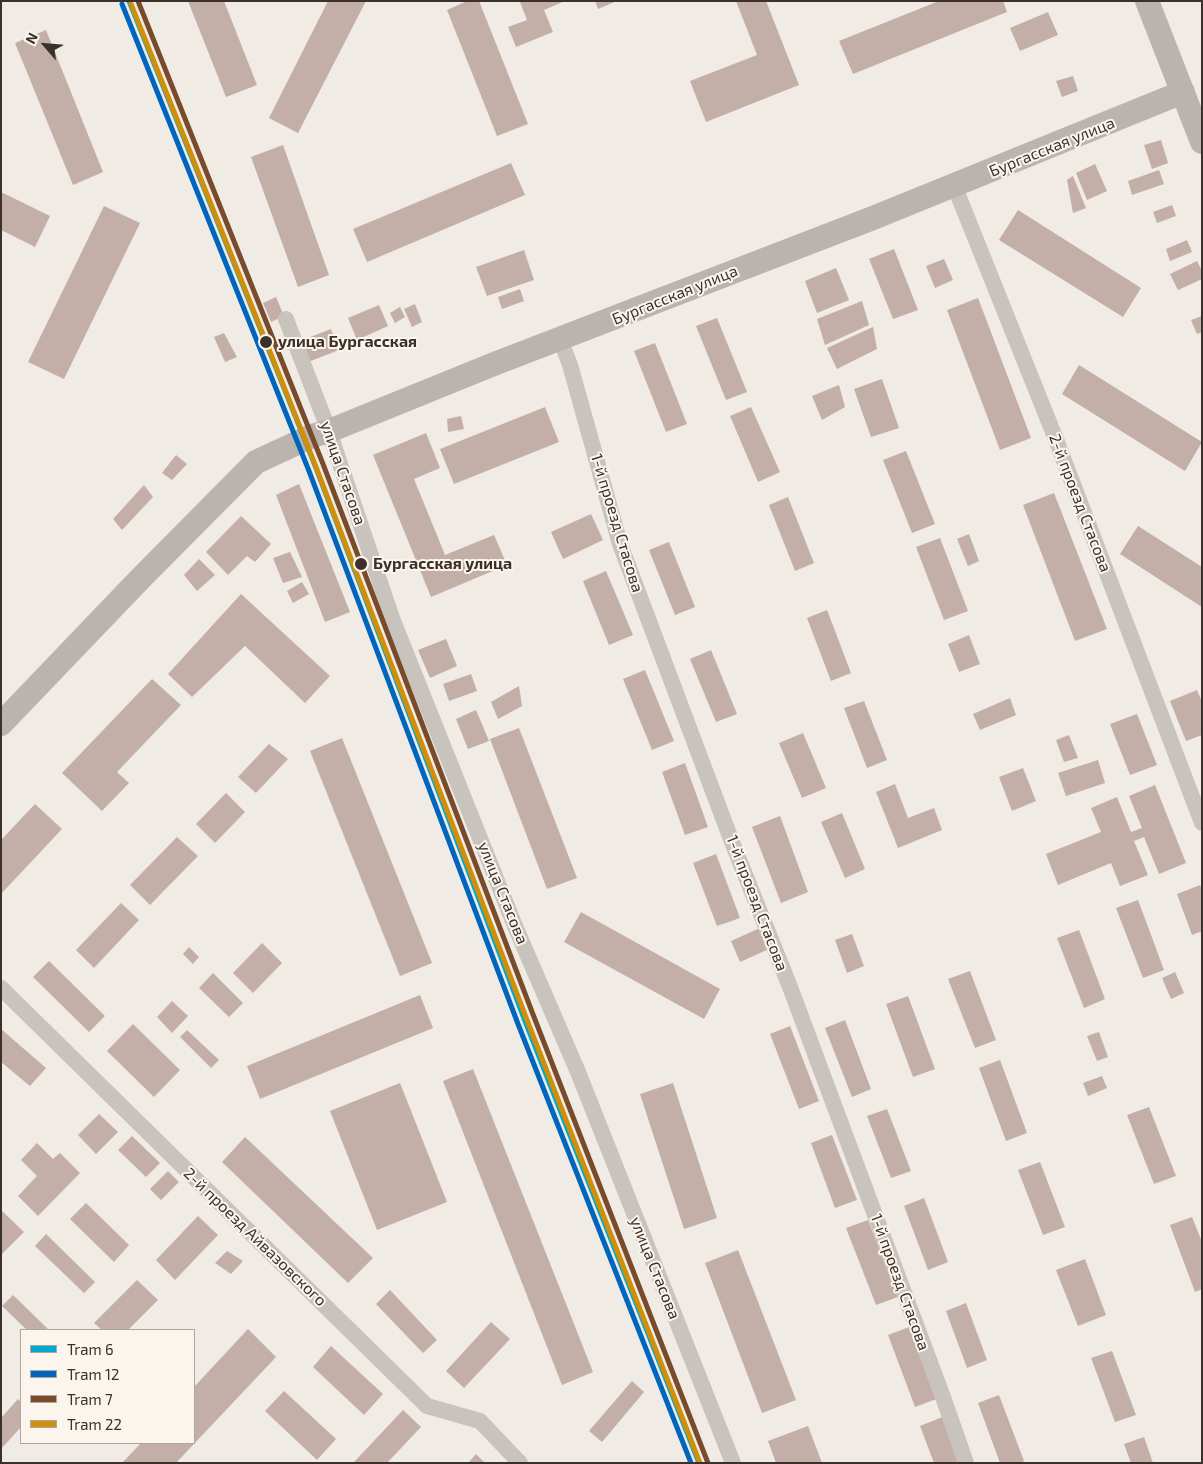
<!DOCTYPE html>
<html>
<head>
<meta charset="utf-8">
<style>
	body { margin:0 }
	#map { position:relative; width:1203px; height:1464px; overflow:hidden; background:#f0ebe5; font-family:"Exo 2",sans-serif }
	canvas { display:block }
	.frame { position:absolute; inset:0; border:2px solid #3b302b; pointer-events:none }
	.legend { position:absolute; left:20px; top:1329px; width:175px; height:115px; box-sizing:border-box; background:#fbf5ee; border:1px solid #aea6a0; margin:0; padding:6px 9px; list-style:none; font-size:15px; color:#3b302b }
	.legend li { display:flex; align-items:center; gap:10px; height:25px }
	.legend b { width:25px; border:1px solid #aea6a0 }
	.north { position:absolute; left:20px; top:20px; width:50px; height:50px; -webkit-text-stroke:4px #fbf5ee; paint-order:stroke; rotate:297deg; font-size:14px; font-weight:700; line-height:20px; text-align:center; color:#3b302b }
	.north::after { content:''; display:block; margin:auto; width:18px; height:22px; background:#3b302b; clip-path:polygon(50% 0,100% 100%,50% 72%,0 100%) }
</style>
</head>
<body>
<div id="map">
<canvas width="1203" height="1464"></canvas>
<div class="frame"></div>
<ul class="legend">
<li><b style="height:6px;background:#00a9ce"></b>Tram 6</li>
<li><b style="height:6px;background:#0065bd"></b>Tram 12</li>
<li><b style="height:6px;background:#7a4b2a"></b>Tram 7</li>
<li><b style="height:6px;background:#d18e09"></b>Tram 22</li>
</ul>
<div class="north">N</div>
</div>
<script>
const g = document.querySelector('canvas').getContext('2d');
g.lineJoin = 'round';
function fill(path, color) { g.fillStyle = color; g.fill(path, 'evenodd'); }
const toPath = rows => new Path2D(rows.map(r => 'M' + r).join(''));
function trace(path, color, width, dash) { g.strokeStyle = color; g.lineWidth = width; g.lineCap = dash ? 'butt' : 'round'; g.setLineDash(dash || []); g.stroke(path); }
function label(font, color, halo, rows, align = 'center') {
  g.font = font + ' "Exo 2",sans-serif'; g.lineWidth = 4; g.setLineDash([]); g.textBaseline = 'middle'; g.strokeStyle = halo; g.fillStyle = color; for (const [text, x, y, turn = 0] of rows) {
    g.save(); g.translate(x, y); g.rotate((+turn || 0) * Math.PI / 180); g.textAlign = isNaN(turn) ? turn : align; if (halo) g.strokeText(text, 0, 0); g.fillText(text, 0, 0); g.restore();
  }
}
fill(toPath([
	[188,1,224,1,257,85,226,97],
	[328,1,366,1,298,133,269,118],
	[467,1,479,1,528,124,497,136,447,10],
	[523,1,565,1,544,10,553,32,516,47,508,27,527,20,520,2],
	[595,1,617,1,598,9],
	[736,1,766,1,799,85,706,122,690,81,757,55],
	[939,1,1003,1,1007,12,853,74,839,41],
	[1048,12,1058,35,1020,51,1010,28],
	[46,30,103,172,73,185,15,43],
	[1073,76,1078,91,1062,97,1056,81],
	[1161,140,1168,163,1152,169,1144,145],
	[283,145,329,275,298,287,251,157],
	[511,163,525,195,367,262,353,229],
	[1095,164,1107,191,1087,200,1076,173],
	[1159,170,1164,184,1132,195,1128,181],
	[1073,176,1086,208,1073,213,1067,180],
	[1,192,50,216,35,247,1,230],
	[1172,205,1176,216,1157,223,1153,212],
	[104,206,140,223,64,379,28,362],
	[1018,210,1141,288,1123,317,999,240],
	[1187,240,1192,252,1170,261,1166,249],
	[894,249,918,310,893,319,869,259],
	[524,250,534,280,487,296,476,267],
	[944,259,953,280,935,288,926,266],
	[1197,261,1202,271,1202,279,1178,290,1170,274],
	[836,268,849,300,817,313,805,281],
	[520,289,524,301,502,309,498,297],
	[276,297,284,316,271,322,263,303],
	[978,298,1031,438,1000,450,947,310],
	[862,301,869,325,825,345,817,319],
	[415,304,422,322,412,327,404,309],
	[379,305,388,326,357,340,348,318],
	[400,307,405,317,395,323,390,313],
	[1202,316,1202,332,1197,334,1191,320],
	[717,318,747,392,726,400,696,326],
	[873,327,877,349,837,369,827,348],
	[331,329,339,350,308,362,300,341],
	[224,333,237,357,225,362,214,337],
	[655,343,687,424,666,432,634,351],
	[1079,365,1202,442,1185,471,1062,394],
	[882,379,899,428,871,437,854,389],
	[839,385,845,407,822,420,812,396],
	[545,407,559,442,454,484,440,449],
	[751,407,780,472,758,482,730,416],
	[461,416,464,429,448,432,447,419],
	[426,433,440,468,414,479,445,555,494,535,507,565,431,597,373,455],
	[906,451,935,524,912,533,883,460],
	[176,455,187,464,172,480,162,473],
	[299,484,350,612,325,622,276,495],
	[144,485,153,497,122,530,113,519],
	[1054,493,1107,629,1075,641,1023,505],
	[788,497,814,563,795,571,769,505],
	[591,514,603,540,563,559,551,532],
	[241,516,271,544,255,562,247,556,228,575,206,552],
	[1138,526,1202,567,1202,607,1120,554],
	[969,534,979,561,968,566,957,539],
	[940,538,968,611,944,620,916,547],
	[669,542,695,607,675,615,649,550],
	[290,552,302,577,283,583,273,558],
	[199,559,215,575,197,591,184,575],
	[606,571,633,635,609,645,583,581],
	[302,582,309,594,293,603,287,591],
	[241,594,330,676,305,703,245,646,192,697,168,674],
	[827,610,851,673,831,681,807,618],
	[969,635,980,664,959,672,948,644],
	[446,639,457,666,430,678,418,650],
	[711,650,737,714,716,722,690,659],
	[645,670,674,741,652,750,623,679],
	[471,674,477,691,449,701,443,684],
	[152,679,181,705,117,772,129,783,102,811,62,773],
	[519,686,522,706,498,719,491,702],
	[1197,690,1202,702,1202,735,1186,741,1170,701],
	[1010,698,1016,715,980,730,973,714],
	[864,701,887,760,867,768,844,708],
	[476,710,489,741,468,749,456,719],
	[1137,714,1157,765,1130,775,1110,724],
	[519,728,577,878,547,889,490,739],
	[803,733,826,788,802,798,779,743],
	[1069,735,1078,758,1064,762,1056,740],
	[342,738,432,963,400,976,310,751],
	[269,744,288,759,256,793,238,777],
	[1098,760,1105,783,1066,796,1058,773],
	[685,763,708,827,685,835,662,772],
	[1023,768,1036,801,1012,811,999,777],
	[895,784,908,818,934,808,942,830,898,848,876,792],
	[1155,785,1186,863,1159,874,1144,837,1134,841,1148,875,1120,886,1111,863,1058,885,1046,854,1101,832,1091,808,1117,797,1131,832,1142,828,1129,796],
	[226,793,245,812,215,843,196,824],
	[35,804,62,829,1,894,1,840],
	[842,813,865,869,845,878,821,822],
	[780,816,808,892,781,903,752,827],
	[177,837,198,856,150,905,130,885],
	[716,854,740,918,717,926,693,863],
	[1200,885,1202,890,1202,931,1192,935,1177,894],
	[1138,900,1164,970,1143,978,1116,908],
	[121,903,139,920,94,968,76,950],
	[581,912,720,989,704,1019,564,942],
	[760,928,769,949,740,962,731,941],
	[1079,930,1105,999,1084,1008,1057,938],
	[852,934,864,966,847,973,835,940],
	[262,943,282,963,253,993,233,973],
	[189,947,199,957,193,964,183,954],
	[49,961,105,1016,89,1032,33,977],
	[970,971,996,1040,975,1048,948,979],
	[1175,972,1184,993,1171,999,1162,978],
	[213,973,243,1003,229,1017,199,988],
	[420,995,433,1028,260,1099,247,1066],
	[908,996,935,1069,913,1077,886,1004],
	[172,1001,188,1016,172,1033,157,1017],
	[845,1020,871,1089,852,1097,825,1028],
	[133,1024,180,1070,154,1097,107,1051],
	[790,1026,819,1101,799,1109,770,1034],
	[1,1029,46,1068,30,1086,1,1062],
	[187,1030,219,1060,211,1068,180,1037],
	[1099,1032,1108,1057,1097,1061,1087,1036],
	[1000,1060,1027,1133,1006,1141,979,1068],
	[473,1069,593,1372,562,1385,443,1081],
	[1102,1076,1107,1088,1088,1096,1083,1083],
	[400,1083,447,1202,377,1230,330,1111],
	[673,1083,717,1218,684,1229,640,1094],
	[1149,1107,1176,1176,1154,1184,1127,1115],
	[887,1109,911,1171,891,1178,867,1116],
	[99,1114,118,1132,96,1154,78,1135],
	[832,1135,857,1200,835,1208,811,1143],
	[132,1136,160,1163,146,1177,118,1150],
	[245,1137,373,1258,348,1283,222,1162],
	[37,1143,53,1159,60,1153,80,1173,38,1216,18,1196,37,1176,21,1160],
	[1040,1162,1065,1227,1043,1235,1018,1170],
	[168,1171,179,1182,161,1200,150,1189],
	[924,1198,948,1262,928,1270,904,1206],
	[86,1203,129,1245,114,1262,70,1219],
	[1,1210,24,1232,1,1255],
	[198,1216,218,1235,175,1280,156,1260],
	[1192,1217,1202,1242,1202,1289,1195,1292,1170,1225],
	[868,1220,898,1297,876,1305,846,1228],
	[46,1234,95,1282,84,1293,35,1246],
	[738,1250,796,1400,762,1413,705,1263],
	[227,1251,243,1261,231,1274,215,1263],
	[1085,1259,1106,1315,1078,1326,1056,1270],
	[137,1280,158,1300,128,1330,102,1330,94,1323],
	[390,1290,437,1340,423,1353,376,1304],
	[13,1295,49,1330,27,1330,2,1306],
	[966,1303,987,1360,967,1368,946,1311],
	[491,1322,510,1339,464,1388,446,1371],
	[912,1326,939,1398,915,1407,888,1335],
	[248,1329,276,1357,176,1463,122,1463,141,1443,194,1443,194,1387],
	[331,1346,383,1394,364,1415,313,1367],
	[1112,1351,1136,1415,1115,1422,1091,1358],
	[632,1381,644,1392,602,1442,589,1431],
	[284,1391,336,1439,317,1460,265,1411],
	[999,1395,1024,1461,1020,1463,1000,1463,978,1403],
	[18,1399,21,1402,21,1427,1,1449,1,1418],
	[403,1410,421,1427,387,1463,356,1463,354,1462],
	[945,1416,963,1463,934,1463,920,1426],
	[808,1426,822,1463,776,1463,768,1441],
	[1144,1437,1153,1463,1131,1463,1124,1444],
	[476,1454,485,1463,468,1463]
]), '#c3afa7');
trace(toPath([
	[954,185,1057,442,1202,823],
	[286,319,329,431,392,618,515,926,578,1072,733,1463],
	[560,339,570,365,620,544,732,842,790,987,943,1397,966,1463],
	[1,988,427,1406,480,1421,520,1463]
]), '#c9c3be', 16);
trace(toPath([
	[1147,1,1202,142],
	[1,724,139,580,256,462,312,436,329,431,494,364,873,218,1183,92]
]), '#bab3ae', 24);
trace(toPath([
	[129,1,316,468,525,1021,699,1463]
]), '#00a9ce', 5);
trace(toPath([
	[122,4,309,471,518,1024,691,1463]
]), '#0065bd', 5);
trace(toPath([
	[138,1,323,464,534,1017,708,1463]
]), '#7a4b2a', 5);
trace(toPath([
	[131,4,316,467,527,1020,700,1463]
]), '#d18e09', 5);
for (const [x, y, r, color] of [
	[266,342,7,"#3b302b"],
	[361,564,7,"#3b302b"]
]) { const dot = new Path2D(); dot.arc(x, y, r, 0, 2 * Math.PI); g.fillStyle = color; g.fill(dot); trace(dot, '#fbf5ee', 2); }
label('16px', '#3b302b', '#fbf5ee', [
	["Бургасская улица",1052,147,-22],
	["Бургасская улица",675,295,-22],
	["улица Стасова",343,473,71],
	["2-й проезд Стасова",1080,503,69],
	["1-й проезд Стасова",617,523,73],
	["улица Стасова",503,893,68],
	["1-й проезд Стасова",757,903,69],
	["2-й проезд Айвазовского",255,1237,44],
	["улица Стасова",655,1268,68],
	["1-й проезд Стасова",900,1282,70]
]);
label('bold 16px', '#3b302b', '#fbf5ee', [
	["улица Бургасская",278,342],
	["Бургасская улица",373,564]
], 'left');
</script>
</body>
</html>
